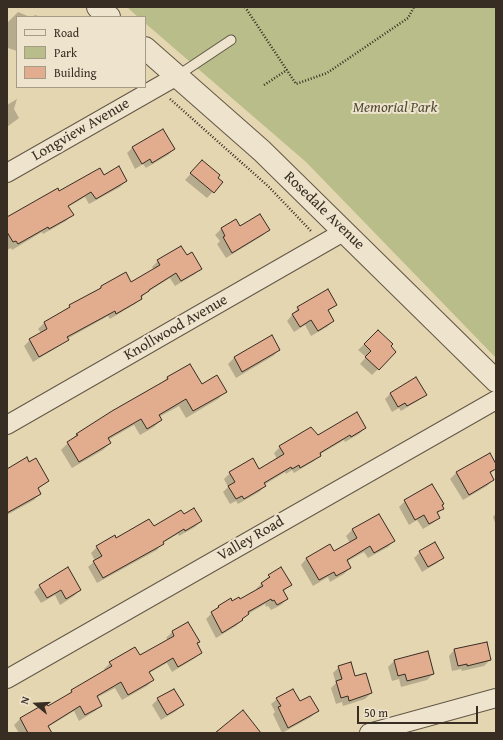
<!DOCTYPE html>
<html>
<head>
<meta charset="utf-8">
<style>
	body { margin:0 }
	#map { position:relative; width:503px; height:740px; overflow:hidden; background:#e5d6b2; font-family:"Gentium Book Plus",serif }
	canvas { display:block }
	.frame { position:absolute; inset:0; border:8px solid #372d22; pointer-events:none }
	.legend { position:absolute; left:16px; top:16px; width:130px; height:72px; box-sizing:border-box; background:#eee4cd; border:1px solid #a59b89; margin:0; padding:5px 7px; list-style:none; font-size:12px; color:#372d22 }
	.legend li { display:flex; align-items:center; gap:8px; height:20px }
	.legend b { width:20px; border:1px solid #a59b89 }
	.north { position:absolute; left:16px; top:684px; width:40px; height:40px; -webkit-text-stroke:3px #eee4cd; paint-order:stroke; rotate:288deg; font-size:11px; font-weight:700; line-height:16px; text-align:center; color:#372d22 }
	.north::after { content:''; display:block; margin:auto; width:14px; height:18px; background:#372d22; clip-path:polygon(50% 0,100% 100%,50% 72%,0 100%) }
	.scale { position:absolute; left:357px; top:706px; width:121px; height:18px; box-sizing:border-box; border:2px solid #372d22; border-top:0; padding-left:5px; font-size:12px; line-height:14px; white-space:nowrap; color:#372d22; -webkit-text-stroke:3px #eee4cd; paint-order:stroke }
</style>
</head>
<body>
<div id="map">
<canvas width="503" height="740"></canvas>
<div class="frame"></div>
<ul class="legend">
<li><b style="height:5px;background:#eee4cd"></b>Road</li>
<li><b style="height:11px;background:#b8bd89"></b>Park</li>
<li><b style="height:11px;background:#e2ac8f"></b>Building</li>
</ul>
<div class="north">N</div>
<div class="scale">50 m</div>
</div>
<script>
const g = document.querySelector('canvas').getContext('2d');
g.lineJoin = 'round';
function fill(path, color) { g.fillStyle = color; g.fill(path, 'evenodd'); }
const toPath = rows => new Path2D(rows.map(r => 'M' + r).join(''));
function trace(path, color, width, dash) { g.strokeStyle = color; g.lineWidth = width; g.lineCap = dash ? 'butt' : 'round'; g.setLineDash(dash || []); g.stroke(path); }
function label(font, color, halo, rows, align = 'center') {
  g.font = font + ' "Gentium Book Plus",serif'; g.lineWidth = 4; g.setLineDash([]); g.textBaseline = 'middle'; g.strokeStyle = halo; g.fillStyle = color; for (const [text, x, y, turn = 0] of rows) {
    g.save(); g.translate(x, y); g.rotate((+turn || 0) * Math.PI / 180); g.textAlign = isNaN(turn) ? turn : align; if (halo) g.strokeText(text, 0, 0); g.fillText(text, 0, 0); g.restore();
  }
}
fill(toPath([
	[127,7,496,7,496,358,306,162,145,23,145,17,138,17]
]), '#b8bd89');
fill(toPath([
	[18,12,30,17,17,17,17,51,8,48,7,23],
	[35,15,41,17,33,17],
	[17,99,14,109,19,118,7,127,7,105],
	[133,147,174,149,168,155,146,168,143,164,135,169,127,153],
	[194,170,216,178,222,182,207,198,185,180],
	[103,176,126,181,120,187,89,204,85,197,68,207,72,215,66,221,43,234,42,232,12,250,11,248,7,250,7,218,59,192],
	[240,228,268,230,262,236,226,258,217,244,220,241,215,235,221,229],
	[181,247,186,256,201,268,195,274,175,286,170,278,146,293,135,304,110,319,108,316,67,339,61,345,33,362,24,346,30,340,41,333,38,329,44,323,64,312,70,306,98,290,101,287,131,283,154,270,152,267,158,261],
	[336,305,327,312,333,321,327,327,311,336,305,325,294,332,287,321,298,308],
	[378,331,395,352,372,375,360,364,366,357,358,350],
	[271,336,279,350,273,356,236,378,228,364,234,358],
	[189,365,201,386,225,392,218,399,186,418,179,406,159,417,161,420,154,427,140,435,134,425,108,440,110,443,103,450,72,468,61,450,77,434,160,385,167,378],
	[391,393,425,394,419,400,401,411,399,408,392,412,385,399],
	[365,428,359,434,345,442,344,440,319,455,314,461,294,473,292,470,286,474,285,472,264,485,265,486,259,492,238,504,236,501,230,504,223,492,228,487,224,479,230,473,259,470,277,459,274,453,280,447,318,437],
	[489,454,496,466,496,468,490,474,493,480,487,486,463,500,450,479,456,473],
	[29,463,48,481,37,490,40,494,34,500,7,515,7,472],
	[405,501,441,505,443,508,437,514,439,517,433,523,423,529,417,520,409,525,399,507],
	[496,513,496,525,493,517],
	[379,515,394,541,388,547,368,558,364,552,346,562,350,568,344,574,330,582,328,577,313,586,301,565,306,559,330,545,334,552,350,543,346,536,352,530],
	[201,521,195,527,179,536,178,534,162,543,157,550,97,583,88,567,95,561,91,553,97,547,153,528],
	[420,552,443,557,437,563,422,572,414,558],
	[269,576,290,585,283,592,287,599,281,605,271,610,268,606,266,607,265,604,248,614,236,626,216,638,206,619,219,606,240,600,257,591,256,589],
	[40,586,80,590,74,596,60,605,55,595,41,603,34,592],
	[172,632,198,642,196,644,201,652,195,658,172,672,167,663,149,673,153,680,147,686,122,700,115,688,96,698,101,706,95,711,79,721,74,711,48,727,51,733,19,733,14,725,20,719,45,704,47,707,65,697,72,691,105,671,104,669,110,663,139,656,168,640,166,638],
	[454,650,490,660,484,666,462,671,461,669,452,671,449,656],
	[427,652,433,674,427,680,401,687,399,679,392,681,388,667,394,661],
	[339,667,355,678,371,693,365,699,343,706,342,702,336,704,331,688,336,683,333,673],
	[158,699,182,705,176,711,161,720,152,705],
	[277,699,300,703,317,711,311,717,282,733,273,714,275,712,271,704]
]), '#0003');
const building = toPath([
	[163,129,175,149,152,163,150,159,142,164,132,147,163,129],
	[202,160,220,175,218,178,223,182,214,193,190,173,202,160],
	[119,166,127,181,96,199,91,192,68,206,74,215,49,229,48,227,18,244,16,241,13,242,7,232,7,217,58,188,59,191,100,168,104,175,119,166],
	[260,214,270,230,232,253,223,237,225,236,221,228,236,219,240,226,260,214],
	[181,246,187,255,192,252,202,269,181,281,176,273,149,290,149,291,141,296,142,299,116,314,115,311,67,337,69,340,39,357,29,339,47,329,44,322,70,307,69,305,101,288,101,286,126,272,131,282,160,265,157,260,181,246],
	[328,289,337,305,328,310,334,321,318,331,311,320,300,327,292,314,299,310,297,307,328,289],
	[378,330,393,344,391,346,396,352,379,370,365,357,371,351,364,344,378,330],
	[272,335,280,350,242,372,234,357,272,335],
	[190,364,202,384,217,375,227,392,193,411,186,399,159,415,162,420,147,429,141,419,108,438,111,443,79,462,67,442,78,435,76,434,112,411,168,379,167,377,190,364],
	[416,377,427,395,407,406,405,403,398,407,390,393,416,377],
	[357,412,366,428,351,437,350,435,320,453,321,456,300,468,299,465,292,469,291,467,264,483,266,486,244,499,242,496,236,499,228,486,235,482,229,472,253,458,259,469,284,454,279,446,311,427,318,435,357,412],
	[490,453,496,464,496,469,490,472,494,480,469,495,456,472,490,453],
	[27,457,29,462,36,458,49,481,38,488,41,494,7,513,7,469,27,457],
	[432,484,444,504,442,505,444,509,437,512,440,518,429,524,424,515,415,520,404,500,432,484],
	[194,508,202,521,185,531,184,529,163,542,164,544,103,578,93,561,102,556,96,546,115,535,116,538,149,519,154,526,181,510,184,514,194,508],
	[379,514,395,541,374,553,370,546,347,560,351,568,336,576,334,572,319,580,306,558,330,544,334,551,357,538,352,529,379,514],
	[435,542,444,558,428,567,419,551,435,542],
	[68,567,81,590,66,599,61,590,47,598,39,585,68,567],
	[281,567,292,585,283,590,288,599,277,605,274,600,272,601,271,599,248,612,249,614,242,619,243,620,222,633,211,612,219,607,218,606,231,598,232,601,239,597,240,599,263,586,261,583,270,577,268,575,281,567],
	[188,622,200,642,197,643,202,653,178,667,173,658,149,672,154,680,128,695,121,682,97,696,102,706,85,715,80,706,48,726,52,733,28,733,20,718,46,703,48,706,72,692,71,690,112,666,109,662,135,647,140,655,174,636,172,631,188,622],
	[487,642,491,660,467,666,467,664,458,666,454,649,487,642],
	[428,651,434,674,407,681,405,674,398,676,394,660,428,651],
	[351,662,355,676,366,673,372,693,349,701,348,696,341,698,336,681,342,679,338,666,351,662],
	[174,689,184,705,167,715,157,698,174,689],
	[293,689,300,701,310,696,319,711,288,728,278,707,281,706,276,698,293,689],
	[243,710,261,733,215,733,243,710]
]);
fill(building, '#e2ac8f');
trace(building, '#372d22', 1);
const service = toPath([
	[177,76,231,40]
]);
const minor = toPath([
	[7,173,177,76],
	[7,425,345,231],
	[7,679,496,400],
	[369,733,496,698]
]);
const tertiary = toPath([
	[98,7,109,17],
	[145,48,262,151,496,381]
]);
trace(service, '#625746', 11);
trace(minor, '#625746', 20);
trace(tertiary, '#625746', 24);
trace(toPath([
	[245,7,296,84,327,73,408,18,414,7],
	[264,85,287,70],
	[170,99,269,187,311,231]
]), '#372d22', 2.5, [1, 2]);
trace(service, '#eee4cd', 9);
trace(minor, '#eee4cd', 18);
trace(tertiary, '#eee4cd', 22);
label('italic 15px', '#514a37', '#eee4cd', [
	["Memorial Park",395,108]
]);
label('15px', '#372d22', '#eee4cd', [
	["Longview Avenue",81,130,-30],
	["Rosedale Avenue",324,211,44],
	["Knollwood Avenue",176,328,-30],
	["Valley Road",251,539,-30]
]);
</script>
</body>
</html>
